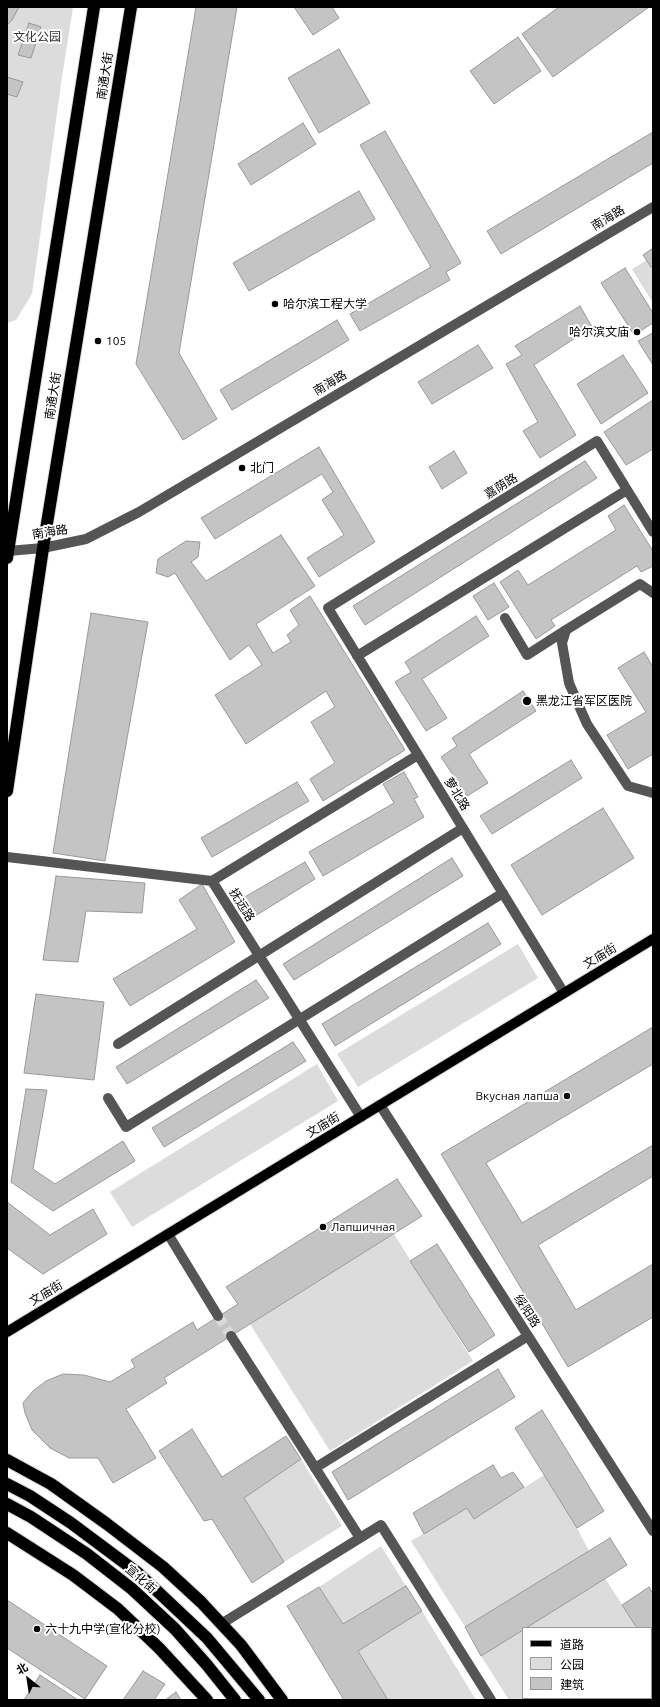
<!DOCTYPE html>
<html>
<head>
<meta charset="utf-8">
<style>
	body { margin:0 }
	#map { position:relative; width:660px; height:1707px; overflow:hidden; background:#fff; font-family:Ubuntu,"Noto Sans SC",sans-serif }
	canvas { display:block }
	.frame { position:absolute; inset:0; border:8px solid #000; pointer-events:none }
	.legend { position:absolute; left:522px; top:1627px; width:130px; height:72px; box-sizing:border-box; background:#fff; border:1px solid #999; margin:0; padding:5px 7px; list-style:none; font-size:12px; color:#000 }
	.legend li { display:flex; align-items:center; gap:8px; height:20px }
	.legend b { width:20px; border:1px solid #999 }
	.north { position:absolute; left:8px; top:1659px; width:40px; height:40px; -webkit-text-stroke:3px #fff; paint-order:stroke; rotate:330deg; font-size:11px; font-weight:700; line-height:16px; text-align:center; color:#000 }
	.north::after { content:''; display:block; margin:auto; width:14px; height:18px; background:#000; clip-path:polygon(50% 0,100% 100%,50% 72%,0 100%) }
</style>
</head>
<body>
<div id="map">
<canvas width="660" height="1707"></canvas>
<div class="frame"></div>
<ul class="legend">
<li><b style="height:5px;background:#000"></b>道路</li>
<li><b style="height:11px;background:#dcdcdc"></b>公园</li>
<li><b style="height:11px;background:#c4c4c4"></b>建筑</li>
</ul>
<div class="north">北</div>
</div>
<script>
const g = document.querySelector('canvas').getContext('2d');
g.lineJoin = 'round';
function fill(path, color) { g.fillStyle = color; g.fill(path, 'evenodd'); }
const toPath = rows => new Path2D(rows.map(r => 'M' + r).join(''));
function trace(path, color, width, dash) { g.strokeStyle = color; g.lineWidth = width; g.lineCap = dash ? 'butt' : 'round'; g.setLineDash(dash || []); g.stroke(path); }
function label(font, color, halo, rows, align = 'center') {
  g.font = font + ' Ubuntu,"Noto Sans SC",sans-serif'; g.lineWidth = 4; g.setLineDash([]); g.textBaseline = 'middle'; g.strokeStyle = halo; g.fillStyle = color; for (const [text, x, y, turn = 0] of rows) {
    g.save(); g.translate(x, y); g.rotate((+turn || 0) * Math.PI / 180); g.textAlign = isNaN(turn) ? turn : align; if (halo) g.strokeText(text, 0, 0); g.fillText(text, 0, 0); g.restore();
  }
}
fill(toPath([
	[7,7,73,7,62,77,32,294,16,320,7,323],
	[647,260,651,267,653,266,653,303,632,269],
	[518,944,538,978,358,1087,337,1054],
	[317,1064,338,1101,132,1227,110,1192],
	[394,1234,473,1361,330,1451,250,1324],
	[301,1459,342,1526,284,1562,244,1498],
	[544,1475,577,1528,589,1551,465,1627,411,1541,467,1508,474,1519],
	[381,1546,406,1586,343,1624,319,1587],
	[605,1578,637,1628,526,1628],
	[422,1611,476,1700,388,1700,358,1651],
	[523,1630,523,1698,651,1698,651,1650,653,1653,653,1700,509,1700,481,1656]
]), '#dcdcdc');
const building = toPath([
	[7,7,19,7,12,20,7,25,7,7],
	[196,7,237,7,179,353,217,419,183,440,136,364,196,7],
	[294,7,332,7,339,18,313,35,294,7],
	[559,7,649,7,553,77,522,34,559,7],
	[29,23,41,27,31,58,18,55,29,23],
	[518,37,541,71,494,104,470,71,518,37],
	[339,49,370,103,319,133,288,78,339,49],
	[7,77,23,82,17,97,7,94,7,77],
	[303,123,316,144,251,185,238,164,303,123],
	[385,131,461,263,446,272,450,280,360,331,350,314,431,267,360,145,385,131],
	[653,132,653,163,501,254,487,231,653,132],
	[359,191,375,219,249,291,233,263,359,191],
	[653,248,653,266,651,267,643,255,653,248],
	[625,268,653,313,653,323,634,335,601,283,625,268],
	[580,306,592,327,534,365,576,435,540,458,523,431,538,422,506,364,522,355,515,346,580,306],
	[337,320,349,340,232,410,220,390,337,320],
	[653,333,653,365,638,341,653,333],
	[478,345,493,368,432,404,418,382,478,345],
	[623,355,648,393,601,424,577,384,623,355],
	[653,400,653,449,626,465,604,432,653,400],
	[319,447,375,542,319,577,307,558,344,535,322,500,333,492,322,474,215,539,201,518,319,447],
	[454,451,467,473,442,489,429,467,454,451],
	[585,461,597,478,365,625,353,606,585,461],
	[624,505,653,551,653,566,641,572,637,566,551,620,555,626,536,639,500,582,518,570,528,585,616,530,608,516,624,505],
	[281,535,315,586,256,624,273,653,291,642,287,635,299,625,290,610,310,596,405,750,323,801,310,779,335,763,311,722,335,707,326,691,246,744,215,695,262,665,249,645,230,660,175,573,168,577,156,573,158,559,186,541,200,542,198,557,191,562,206,581,281,535],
	[494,583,509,607,488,620,473,596,494,583],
	[91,613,148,622,105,861,53,853,91,613],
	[476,616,489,636,422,679,447,718,426,731,395,682,411,672,405,662,476,616],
	[644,652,653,667,653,754,628,769,607,735,646,712,618,668,644,652],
	[523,691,536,711,469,754,488,783,467,796,441,757,457,746,452,738,523,691],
	[571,760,582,778,492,834,480,816,571,760],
	[404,772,418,797,414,799,424,817,323,876,309,852,394,803,383,784,404,772],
	[297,782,309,801,212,857,201,838,297,782],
	[603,808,634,858,542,915,511,865,603,808],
	[452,858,463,876,294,980,283,964,452,858],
	[305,862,315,879,255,916,243,898,305,862],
	[56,876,145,883,142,913,86,911,78,962,43,960,56,876],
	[202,884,235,942,130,1006,113,979,197,929,179,900,202,884],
	[488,923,501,944,335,1046,322,1024,488,923],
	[256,980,269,998,127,1084,116,1067,256,980],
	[36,994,104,1002,94,1080,24,1073,36,994],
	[653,1027,653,1064,486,1163,522,1223,653,1145,653,1176,538,1245,576,1310,653,1264,653,1317,568,1367,441,1154,653,1027],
	[293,1042,306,1061,164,1147,152,1128,293,1042],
	[26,1089,47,1090,33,1169,55,1184,123,1141,135,1161,53,1211,11,1182,26,1089],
	[397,1179,422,1216,164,1378,167,1383,126,1409,156,1458,113,1483,98,1458,69,1458,50,1448,32,1430,25,1413,23,1403,33,1391,46,1381,63,1374,84,1375,110,1382,135,1367,131,1360,193,1322,197,1330,238,1304,226,1287,397,1179],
	[7,1202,50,1235,93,1209,107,1234,43,1274,7,1248,7,1202],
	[437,1244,495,1335,469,1352,410,1261,437,1244],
	[498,1369,515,1397,348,1500,332,1472,498,1369],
	[542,1410,604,1511,577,1528,515,1428,542,1410],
	[192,1429,222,1477,286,1436,301,1459,244,1498,284,1562,252,1583,212,1519,204,1521,159,1451,192,1429],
	[493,1465,501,1478,513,1472,524,1487,474,1519,467,1508,424,1534,413,1513,493,1465],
	[610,1538,627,1565,526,1628,523,1628,523,1630,481,1656,465,1627,610,1538],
	[406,1586,422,1611,358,1651,388,1700,344,1700,287,1606,319,1587,343,1624,406,1586],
	[649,1587,653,1594,653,1653,651,1650,651,1628,637,1628,622,1605,649,1587],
	[7,1600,107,1666,85,1699,7,1648,7,1600],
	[143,1671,165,1684,154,1700,123,1700,143,1671],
	[40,1675,78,1700,24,1700,40,1675],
	[176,1692,181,1700,165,1700,176,1692]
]);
fill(building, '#c4c4c4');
trace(building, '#999', 1);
trace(toPath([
	[218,1316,231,1336]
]), '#d9d9d9', 10, [10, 5]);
const major = toPath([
	[7,1332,653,939]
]);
const highway = toPath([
	[7,558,94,7],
	[7,791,43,548,131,7],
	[7,1460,51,1484,107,1524,163,1567,201,1602,241,1645,282,1700],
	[7,1484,30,1496,71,1523,138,1573,207,1638,259,1700],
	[7,1504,31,1517,87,1554,132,1589,175,1629,207,1665,235,1700],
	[7,1533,73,1575,118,1609,159,1648,207,1700]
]);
trace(major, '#dbdbdb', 12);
trace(highway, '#dbdbdb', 14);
trace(toPath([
	[8,551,43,548,86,539,139,512,653,207],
	[653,593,640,584,566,630,562,643,569,683,587,724,628,786,653,793],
	[505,618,527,655,566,630],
	[357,656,627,490],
	[7,857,212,881,361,1117],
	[212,881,418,755],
	[564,993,328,608,597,441,653,532],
	[118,1044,463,828],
	[108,1098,126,1127,503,893],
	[380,1105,653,1531],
	[168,1234,218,1316],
	[231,1336,360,1538],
	[315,1468,528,1336],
	[221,1624,381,1525,491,1700]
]), '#555', 10);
trace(major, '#000', 10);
trace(highway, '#000', 12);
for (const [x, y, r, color] of [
	[275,304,4,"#000"],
	[637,332,4,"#000"],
	[98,341,4,"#000"],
	[242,468,4,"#000"],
	[527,701,5,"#000"],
	[567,1096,4,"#000"],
	[323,1227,4,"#000"],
	[37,1629,4,"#000"]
]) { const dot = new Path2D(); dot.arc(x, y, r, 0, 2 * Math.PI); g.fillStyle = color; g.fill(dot); trace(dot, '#fff', 1.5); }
label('12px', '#333', '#fff', [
	["文化公园",37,37]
]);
label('12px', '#000', '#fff', [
	["南通大街",105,76,-81],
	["南海路",608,218,-31],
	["南海路",330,383,-31],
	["南通大街",53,396,-81],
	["嘉荫路",501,486,-32],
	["南海路",50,532,-9],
	["萝北路",457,794,58],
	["抚远路",242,905,58],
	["文庙街",600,956,-31],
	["文庙街",323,1125,-31],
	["文庙街",46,1293,-31],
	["绥阳路",527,1311,57],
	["宣化街",141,1579,41]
]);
label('12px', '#000', '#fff', [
	["哈尔滨工程大学",283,304],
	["哈尔滨文庙",629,332,"right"],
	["105",106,341],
	["北门",250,468],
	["黑龙江省军区医院",536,701],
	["Вкусная лапша",559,1096,"right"],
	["Лапшичная",331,1227],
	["六十九中学(宣化分校)",45,1629]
], 'left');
</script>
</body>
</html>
